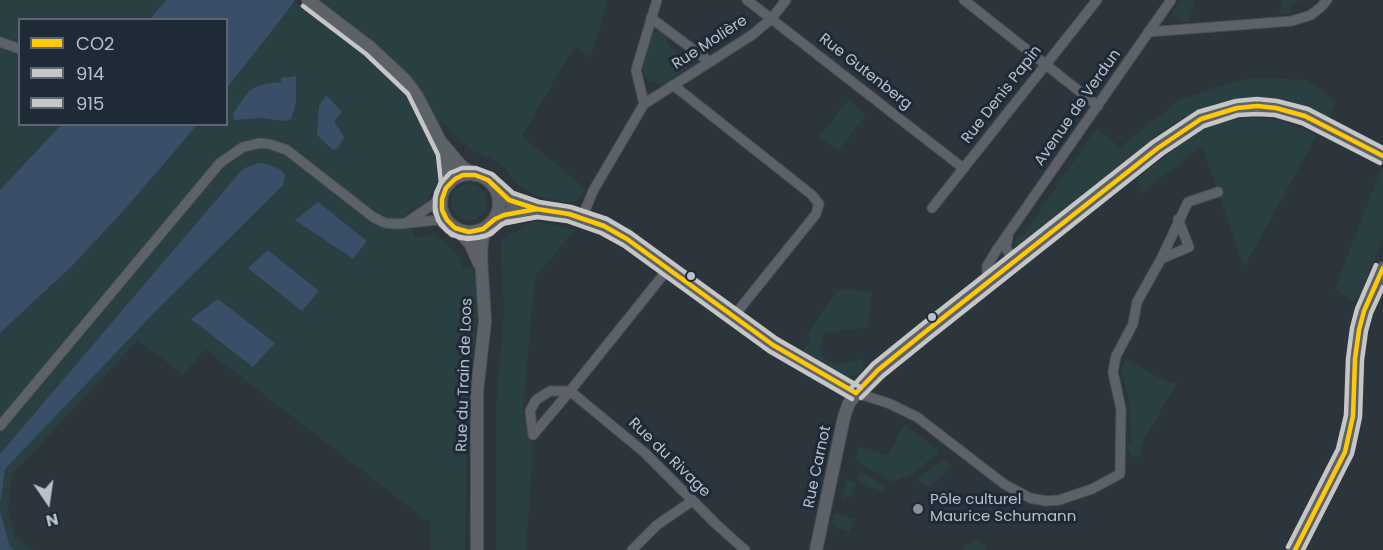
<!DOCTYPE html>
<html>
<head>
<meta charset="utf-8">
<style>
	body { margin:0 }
	#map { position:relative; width:1383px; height:550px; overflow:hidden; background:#2c343c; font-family:Poppins,sans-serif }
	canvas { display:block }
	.legend { position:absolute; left:18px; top:18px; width:210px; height:108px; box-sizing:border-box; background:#1f2a37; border:2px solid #5c6673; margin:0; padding:8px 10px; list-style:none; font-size:18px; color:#b7c0cc }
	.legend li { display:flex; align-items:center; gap:12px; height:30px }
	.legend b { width:30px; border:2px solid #5c6673 }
	.north { position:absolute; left:18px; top:472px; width:60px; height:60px; -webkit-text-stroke:4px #1f2a37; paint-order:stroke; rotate:167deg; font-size:16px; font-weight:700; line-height:24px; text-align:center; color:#b7c0cc }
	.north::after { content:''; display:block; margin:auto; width:21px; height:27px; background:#b7c0cc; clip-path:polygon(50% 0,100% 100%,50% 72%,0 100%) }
</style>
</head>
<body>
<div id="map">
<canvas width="1383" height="550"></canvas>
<ul class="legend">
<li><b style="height:8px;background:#ffc904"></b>CO2</li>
<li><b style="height:8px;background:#c6c6c6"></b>914</li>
<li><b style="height:8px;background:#c6c6c6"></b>915</li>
</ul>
<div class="north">N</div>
</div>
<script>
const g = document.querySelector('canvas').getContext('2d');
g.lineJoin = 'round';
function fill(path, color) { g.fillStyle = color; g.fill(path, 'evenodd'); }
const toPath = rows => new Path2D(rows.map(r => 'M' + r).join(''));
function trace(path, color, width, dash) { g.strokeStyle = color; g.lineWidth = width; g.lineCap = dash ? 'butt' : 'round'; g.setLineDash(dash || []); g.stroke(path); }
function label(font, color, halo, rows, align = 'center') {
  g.font = font + ' Poppins,sans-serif'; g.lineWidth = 6; g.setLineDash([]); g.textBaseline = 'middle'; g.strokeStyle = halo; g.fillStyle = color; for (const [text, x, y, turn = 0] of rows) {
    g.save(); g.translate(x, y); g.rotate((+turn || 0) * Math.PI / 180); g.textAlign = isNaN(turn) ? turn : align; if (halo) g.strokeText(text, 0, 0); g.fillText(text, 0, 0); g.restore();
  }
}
fill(toPath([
	[0,0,166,0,150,19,20,20,20,124,62,125,0,190],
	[307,0,608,0,591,57,574,47,522,136,585,188,583,195,576,201,568,203,540,197,523,188,515,183,504,167,493,159,471,150,443,122,427,138,446,169,425,204,407,212,415,237,434,236,442,240,459,257,463,268,473,267,476,282,478,305,473,355,468,380,465,550,431,550,430,523,205,349,183,375,138,340,12,475,8,509,15,537,33,550,0,550,0,333,73,265,126,208,197,125,226,124,227,88,289,7,295,1,302,8],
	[1181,0,1195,0,1189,21,1181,22,1173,16,1173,11],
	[1283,0,1304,0,1291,4,1290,13,1279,14],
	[658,30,664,30,668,33,667,44,693,65,662,85,651,83,647,80,642,70,652,35],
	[1254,77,1305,80,1323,91,1335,104,1328,120,1306,108,1281,100,1252,97,1218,103,1199,110,1166,128,1020,246,1016,247,1013,244,1018,237,1024,235,1096,128,1120,147,1178,101,1224,84],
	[848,100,866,115,838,151,819,137],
	[1244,118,1277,119,1317,135,1244,268,1202,147,1136,196,1142,187,1136,179,1189,138,1213,124],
	[1381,168,1383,169,1383,238,1360,296,1353,301,1335,289],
	'451 202a18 18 0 1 1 36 0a18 18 0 1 1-36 0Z',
	[533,221,575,230,535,277,523,412,533,451,526,550,496,550,496,402,504,314,500,244,506,237],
	[843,290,858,290,872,293,868,327,822,334,823,342,818,344,822,355,828,363,833,361,836,364,863,359,864,369,855,376,846,377,803,351,811,338,807,335,836,292],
	[1126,359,1166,382,1177,383,1140,447,1143,452,1139,457,1133,457,1129,453,1127,445,1131,442,1130,402,1121,369],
	[904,425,940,451,914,473,892,482,855,460,859,446,888,455],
	[945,460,952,467,929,487,916,479],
	[861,472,884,486,882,492,858,481,856,478],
	[846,479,857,483,851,494,852,497,848,496,845,501,843,500],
	[834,513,855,519,849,533,831,525],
	[978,540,983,544,986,550,962,550,966,545]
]), '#293f42');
fill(toPath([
	[166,0,294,0,295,1,227,88,226,20,150,19],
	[296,76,296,103,291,119,284,121,261,118,234,120,233,113,249,91,254,88,264,84,281,82,281,78],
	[327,96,342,112,334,121,344,137,339,147,333,150,317,135,319,106,325,97],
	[62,124,197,125,126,208,73,265,0,333,0,190],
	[258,163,267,164,281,170,285,175,283,185,151,316,5,469,0,504,0,454,240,172,245,168],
	[318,202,367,241,353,259,295,220],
	[268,250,319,291,302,311,248,268],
	[218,299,275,343,253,367,191,319],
	[0,511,10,547,14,550,0,550]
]), '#3a4e67');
const minor = toPath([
	[747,0,963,168],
	[964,0,1098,106],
	[651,18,710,62],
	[1148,32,1292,21,1311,15,1321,7,1327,0],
	[0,42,20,49],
	[673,85,812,195,819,204,816,214,733,317],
	[644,104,636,70,657,0],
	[932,208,1097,0],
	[582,218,593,191,644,104,752,35,771,19,786,0],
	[410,220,435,203,444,191],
	[1008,238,1006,245,1007,250,1015,261],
	[1161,259,1189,247,1178,219],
	[987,282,987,266,996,251,1171,0],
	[570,391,550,391,536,400,530,411,533,435,570,391,668,269],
	[570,391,645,453,716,524,745,550],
	[856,393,888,403,917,417,1004,484,1030,498,1046,501,1059,500,1092,489,1120,474,1121,409,1113,372,1116,356,1133,324,1137,302,1161,259,1188,202,1218,192],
	[0,426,220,163,243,147,260,143,269,144,287,150,373,217,385,223,398,224,438,220,449,223],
	[632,550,657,525,692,501]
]);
const tertiary = toPath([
	[308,0,371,48,405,80,417,96,440,141,462,167,475,175],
	[442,148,448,169,449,184],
	'441 203a29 29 0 1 1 58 0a29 29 0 1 1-58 0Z',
	[496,190,509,200,537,209,582,218,616,232,773,345,856,393],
	[495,219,509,213,531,209],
	[458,230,470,243,479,263],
	[477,550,477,391,485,321,481,257,482,240,487,227],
	[816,550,844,417,849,403,864,384,899,352,1184,129,1201,119,1219,112,1237,108,1267,106,1305,116,1383,156],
	[1295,550,1345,452,1353,416,1355,359,1359,330,1364,311,1383,268]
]);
trace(minor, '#4a5056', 11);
trace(tertiary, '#4a5056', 14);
trace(minor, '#5d6269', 9);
trace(tertiary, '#5d6269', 12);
trace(toPath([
	[463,175,475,175,488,180,509,200,537,209,504,215,495,219,483,229,469,232,455,228,447,220,442,210,442,199,446,188,455,179,463,175],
	[537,209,569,214,604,226,627,239,773,345,856,393],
	[856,393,878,370,925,332,1158,148,1201,119,1237,108,1257,106,1276,108,1305,116,1383,156],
	[1295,550,1345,452,1353,416,1355,359,1359,330,1364,311,1383,268]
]), '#ffc904', 4.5);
trace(toPath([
	[303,6,366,54,408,94,438,155,441,183,436,193,435,207,438,220,447,231,460,238,477,238,491,234,502,224,537,217,567,221,601,233,623,245,769,351,852,399],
	[861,398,883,376,930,338,1162,154,1204,126,1238,115,1257,114,1275,115,1302,123,1380,163],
	[1303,550,1352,454,1360,417,1362,360,1366,331,1371,313,1383,287]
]), '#c6c6c6', 4.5);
trace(toPath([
	[537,217,506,222,486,236,468,239,452,235,441,225,435,212,435,198,440,184,450,173,462,168,476,168,492,174,513,193,539,202,571,207,607,219,631,233,777,339,860,387],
	[851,388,873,364,920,326,1153,142,1198,112,1236,101,1257,99,1277,101,1308,109,1383,148],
	[1288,547,1338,449,1346,415,1348,359,1352,328,1357,309,1376,265]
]), '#c6c6c6', 4.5);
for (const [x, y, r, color] of [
	[691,276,5,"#b7c0cc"],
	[932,317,5,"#b7c0cc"],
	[918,509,6,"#868f9a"]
]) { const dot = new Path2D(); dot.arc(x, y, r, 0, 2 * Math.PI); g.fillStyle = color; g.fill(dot); trace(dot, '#1f2a37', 2); }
label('15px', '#b7c0cc', '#1f2a37', [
	["Rue Molière",710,43,-33],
	["Rue Gutenberg",865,72,38],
	["Rue Denis Papin",1002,95,-52],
	["Avenue de Verdun",1078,108,-55],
	["Rue du Train de Loos",465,375,-88],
	["Rue du Rivage",669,458,44],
	["Rue Carnot",818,467,-78]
]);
label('15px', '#b7c0cc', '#1f2a37', [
	["Pôle culturel",930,500],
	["Maurice Schumann",930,517]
], 'left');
</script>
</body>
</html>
